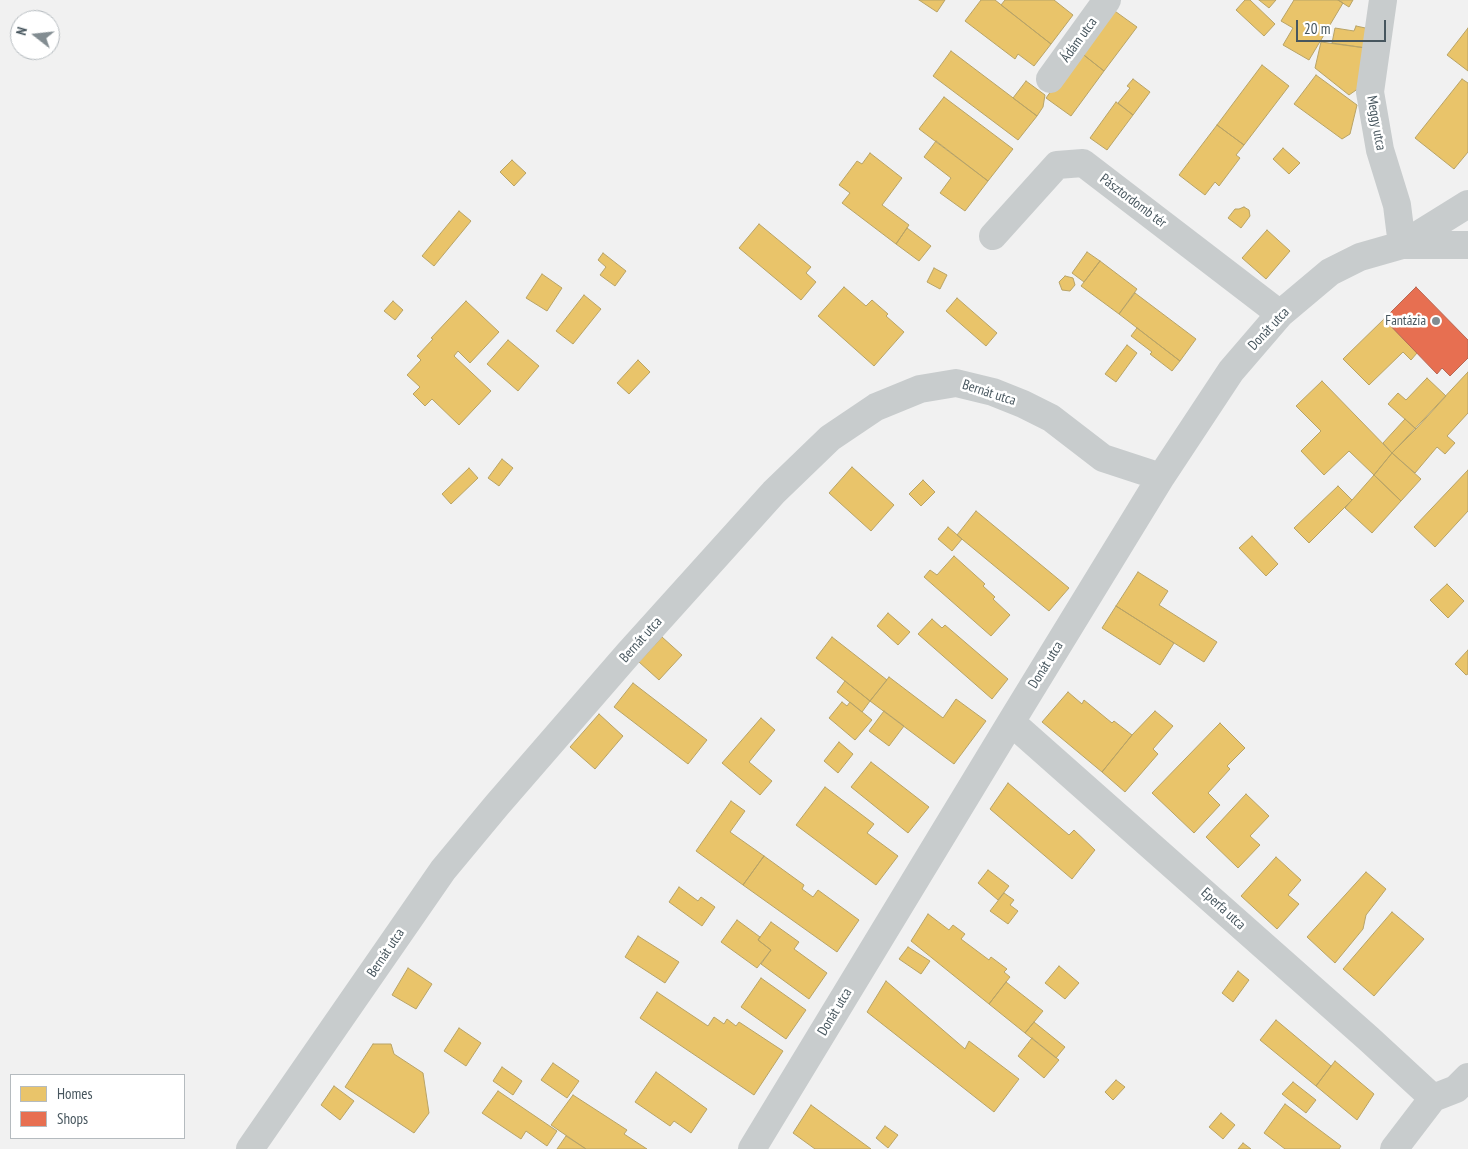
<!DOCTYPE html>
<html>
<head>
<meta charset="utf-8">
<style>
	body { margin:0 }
	#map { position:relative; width:1468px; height:1149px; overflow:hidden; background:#f1f1f1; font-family:"PT Sans Narrow",sans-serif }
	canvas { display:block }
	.legend { position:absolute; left:10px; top:1074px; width:175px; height:65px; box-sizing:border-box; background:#fff; border:1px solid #b5bbbf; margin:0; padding:6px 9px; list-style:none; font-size:15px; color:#47565e }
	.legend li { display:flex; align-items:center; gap:10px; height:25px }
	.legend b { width:25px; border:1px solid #b5bbbf }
	.north { position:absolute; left:10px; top:10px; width:50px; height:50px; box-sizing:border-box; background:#fff; border:1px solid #b5bbbf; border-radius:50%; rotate:286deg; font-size:14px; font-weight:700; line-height:20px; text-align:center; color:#47565e }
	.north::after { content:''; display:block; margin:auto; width:18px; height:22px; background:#828c91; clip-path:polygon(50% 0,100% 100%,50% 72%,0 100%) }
	.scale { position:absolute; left:1296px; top:20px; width:90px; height:22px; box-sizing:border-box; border:2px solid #47565e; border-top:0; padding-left:6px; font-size:15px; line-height:18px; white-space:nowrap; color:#47565e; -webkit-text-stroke:4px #fff; paint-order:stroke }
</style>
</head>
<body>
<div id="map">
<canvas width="1468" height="1149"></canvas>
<ul class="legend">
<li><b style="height:14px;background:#e9c46a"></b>Homes</li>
<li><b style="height:14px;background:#e76f51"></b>Shops</li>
</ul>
<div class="north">N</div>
<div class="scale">20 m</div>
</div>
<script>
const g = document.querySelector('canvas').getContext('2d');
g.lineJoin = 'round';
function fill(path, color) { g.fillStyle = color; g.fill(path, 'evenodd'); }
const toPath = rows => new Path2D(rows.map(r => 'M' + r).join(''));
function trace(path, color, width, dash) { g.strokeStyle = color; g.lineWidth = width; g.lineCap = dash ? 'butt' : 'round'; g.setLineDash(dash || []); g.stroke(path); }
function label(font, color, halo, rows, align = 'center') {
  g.font = font + ' "PT Sans Narrow",sans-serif'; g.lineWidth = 5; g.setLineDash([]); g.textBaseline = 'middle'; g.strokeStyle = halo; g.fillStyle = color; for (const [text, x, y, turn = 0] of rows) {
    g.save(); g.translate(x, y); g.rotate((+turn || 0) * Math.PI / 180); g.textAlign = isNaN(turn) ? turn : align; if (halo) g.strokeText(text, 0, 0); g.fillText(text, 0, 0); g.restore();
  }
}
const homes = toPath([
	[919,0,945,0,937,12,919,0],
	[981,0,995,0,1051,44,1034,66,1018,54,1015,59,965,21,981,0],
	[1005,0,1054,0,1073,15,1051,44,1001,5,1005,0],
	[1245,0,1250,0,1275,24,1264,36,1236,10,1245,0],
	[1259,0,1276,0,1269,8,1259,0],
	[1294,0,1338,0,1343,3,1309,60,1283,45,1293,28,1281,21,1294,0],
	[1338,0,1353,0,1349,7,1338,0],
	[1112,9,1137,27,1104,71,1080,52,1112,9],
	[1356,26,1370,29,1366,48,1332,43,1335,28,1354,31,1356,26],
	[1468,28,1468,71,1447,55,1468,28],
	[1321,42,1366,48,1359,88,1349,95,1315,68,1321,42],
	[951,51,1037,116,1018,140,933,76,951,51],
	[1080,52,1104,71,1071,116,1046,98,1080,52],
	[1262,65,1289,86,1244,145,1217,125,1262,65],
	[1316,75,1357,105,1350,134,1342,139,1294,104,1316,75],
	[1133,79,1150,92,1133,115,1118,103,1130,88,1127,86,1133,79],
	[1462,79,1468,83,1468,152,1454,169,1415,138,1462,79],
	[1026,81,1045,95,1043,107,1037,116,1013,98,1026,81],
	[944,97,1013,149,988,181,919,129,944,97],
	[1116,102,1133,115,1107,150,1090,138,1116,102],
	[1217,125,1244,145,1236,155,1240,158,1219,186,1215,182,1205,195,1179,175,1217,125],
	[936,141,988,181,965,211,940,193,951,178,924,157,936,141],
	[1283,148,1300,163,1289,174,1273,159,1283,148],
	[870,153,902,178,882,205,909,225,896,244,842,203,850,193,839,185,857,161,862,164,870,153],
	[512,160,526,173,514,186,500,172,512,160],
	[1244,207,1249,210,1250,216,1241,228,1228,218,1235,209,1239,209,1244,207],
	[459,211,471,221,434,266,422,256,459,211],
	[759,224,811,267,806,273,816,282,801,300,739,248,759,224],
	[907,228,931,246,919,261,896,244,907,228],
	[1267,230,1290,251,1266,279,1242,258,1267,230],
	[1087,252,1100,261,1084,282,1072,273,1087,252],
	[603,253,626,271,615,286,600,275,606,267,598,260,603,253],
	[1100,261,1137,289,1119,314,1081,286,1100,261],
	[934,268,947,275,940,289,927,282,934,268],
	[542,274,562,288,547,311,526,298,542,274],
	[1065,276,1073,278,1075,285,1070,291,1062,290,1059,282,1065,276],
	[844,287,866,306,872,300,888,314,886,316,904,332,874,366,818,316,844,287],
	[1135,293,1196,339,1180,361,1119,314,1135,293],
	[584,295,601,309,573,344,556,331,584,295],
	[957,298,997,333,986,346,946,311,957,298],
	[393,301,403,310,395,320,384,311,393,301],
	[466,301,499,332,470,363,458,351,454,356,491,391,459,425,432,399,425,406,413,394,420,387,407,375,421,360,417,356,433,339,431,338,466,301],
	[1384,319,1417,353,1411,360,1403,352,1369,385,1343,359,1384,319],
	[1137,328,1180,361,1172,371,1150,354,1152,352,1131,336,1137,328],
	[508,340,539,366,518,391,487,364,508,340],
	[1127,345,1137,353,1116,382,1105,374,1127,345],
	[638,360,650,372,629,394,617,383,638,360],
	[1468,372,1468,413,1447,436,1455,443,1445,454,1437,447,1415,473,1392,453,1468,372],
	[1427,378,1446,396,1416,429,1388,404,1398,393,1406,400,1427,378],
	[1322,381,1392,453,1374,475,1349,451,1324,475,1301,451,1321,431,1296,406,1322,381],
	[1405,419,1416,429,1392,453,1383,443,1405,419],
	[1392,453,1421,479,1401,501,1374,475,1392,453],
	[502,459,513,468,499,486,488,478,502,459],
	[852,467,894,505,871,531,829,493,852,467],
	[469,468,478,478,451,504,442,494,469,468],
	[1468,470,1468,511,1435,547,1414,527,1468,470],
	[1374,475,1401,501,1372,533,1345,508,1374,475],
	[923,480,935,492,921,506,909,494,923,480],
	[1338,486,1352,500,1309,543,1294,528,1338,486],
	[976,511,1069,588,1049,611,957,535,976,511],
	[948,527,962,539,952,551,938,539,948,527],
	[1252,536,1278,564,1266,576,1239,548,1252,536],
	[954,556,985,584,983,586,995,597,993,599,1010,615,991,636,924,577,930,570,937,575,954,556],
	[1138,572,1168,591,1159,605,1217,642,1204,662,1116,606,1138,572],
	[1447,584,1464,601,1448,618,1430,600,1447,584],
	[1116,606,1174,643,1160,665,1102,628,1116,606],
	[888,613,910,632,898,645,877,626,888,613],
	[932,619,942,628,945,625,1008,679,992,699,918,634,932,619],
	[662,637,682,655,659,680,639,662,662,637],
	[832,637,887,680,870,701,816,658,832,637],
	[1468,650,1468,674,1466,675,1455,664,1468,650],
	[889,677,943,718,956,699,986,721,954,764,870,701,889,677],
	[845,681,870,701,862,712,837,692,845,681],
	[633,683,707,740,688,764,614,707,633,683],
	[1068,692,1082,704,1084,700,1112,723,1114,721,1132,735,1102,772,1042,722,1068,692],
	[842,702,847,706,850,702,872,720,855,740,829,718,842,702],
	[884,711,904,726,889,746,869,731,884,711],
	[1155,711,1173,726,1153,749,1158,754,1125,792,1102,772,1132,735,1155,711],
	[599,714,623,736,595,769,570,747,599,714],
	[761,718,775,730,749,762,772,781,760,795,722,763,761,718],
	[1220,723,1245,748,1227,766,1230,769,1208,793,1220,805,1194,833,1152,793,1220,723],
	[839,742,853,754,838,773,824,761,839,742],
	[871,762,929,807,908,833,851,787,871,762],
	[1008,783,1069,835,1074,830,1095,850,1072,879,990,809,1008,783],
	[825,787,874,824,867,833,898,856,876,885,796,825,825,787],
	[1246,794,1269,816,1250,836,1260,845,1238,868,1206,837,1246,794],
	[731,801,745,811,730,832,764,856,743,885,696,851,731,801],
	[764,856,804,885,802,889,813,897,818,890,859,920,837,952,743,885,764,856],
	[1276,857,1301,880,1288,895,1299,904,1277,929,1241,896,1276,857],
	[988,870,1009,886,998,900,978,883,988,870],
	[1366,872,1386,889,1366,915,1363,929,1335,963,1307,937,1366,872],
	[679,887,698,901,701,897,715,907,702,926,669,902,679,887],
	[1004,893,1014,900,1010,905,1018,911,1008,924,990,911,1004,893],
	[1392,912,1424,939,1374,996,1343,969,1392,912],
	[928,914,949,930,953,925,965,934,961,939,989,960,991,957,1007,969,1004,972,1010,977,989,1004,911,941,928,914],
	[737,920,760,937,758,940,771,950,757,968,721,942,737,920],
	[771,922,799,942,794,949,827,973,809,999,761,964,771,950,758,940,771,922],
	[638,936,679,962,665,983,625,957,638,936],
	[908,947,930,961,921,974,899,959,908,947],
	[1059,966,1079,983,1065,999,1045,983,1059,966],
	[408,968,432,984,416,1009,392,995,408,968],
	[1238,971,1249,980,1233,1002,1222,993,1238,971],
	[761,978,806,1010,786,1039,741,1007,761,978],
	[886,981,965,1049,969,1041,1019,1079,994,1112,867,1012,886,981],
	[1006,982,1043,1011,1025,1033,989,1004,1006,982],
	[657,992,708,1026,714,1017,724,1024,727,1019,736,1026,739,1022,783,1051,754,1095,640,1018,657,992],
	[1276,1020,1331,1066,1316,1086,1260,1040,1276,1020],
	[1034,1022,1065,1047,1056,1058,1025,1033,1034,1022],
	[459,1028,481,1043,466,1066,444,1051,459,1028],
	[1032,1038,1059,1060,1044,1078,1018,1056,1032,1038],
	[373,1044,391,1044,394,1054,423,1073,429,1113,414,1133,345,1087,373,1044],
	[1335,1061,1374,1094,1357,1120,1316,1086,1335,1061],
	[553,1063,579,1081,567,1098,541,1080,553,1063],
	[502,1067,522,1081,513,1095,493,1081,502,1067],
	[656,1072,707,1109,691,1133,674,1121,670,1126,635,1102,656,1072],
	[1116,1080,1125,1087,1113,1100,1105,1092,1116,1080],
	[1293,1082,1316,1100,1306,1113,1282,1094,1293,1082],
	[334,1086,354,1101,340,1120,321,1105,334,1086],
	[498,1091,557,1131,547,1146,526,1131,521,1139,482,1113,498,1091],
	[573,1095,627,1130,624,1134,647,1149,586,1149,551,1125,573,1095],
	[1285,1104,1341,1146,1339,1149,1285,1149,1264,1133,1285,1104],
	[811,1105,871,1149,815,1149,793,1133,811,1105],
	[1221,1113,1235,1125,1223,1139,1209,1127,1221,1113],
	[885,1126,898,1135,888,1148,876,1138,885,1126],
	[566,1136,586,1149,557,1149,566,1136],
	[1243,1143,1251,1149,1238,1149,1243,1143]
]);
fill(homes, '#e9c46a');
trace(homes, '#b8a366', 1);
const shops = toPath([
	[1416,287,1468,340,1468,358,1450,376,1442,368,1437,374,1384,319,1416,287]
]);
fill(shops, '#e76f51');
trace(shops, '#b76855', 1);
trace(toPath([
	[1383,0,1370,92,1380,150,1397,205,1402,245],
	[1050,79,1107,0],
	[993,236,1057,165,1083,163,1280,314],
	[1402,245,1468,245],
	[1011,722,1369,1039,1433,1098],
	[250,1149,443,870,497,805,628,654,774,492,830,438,876,407,920,389,956,383,993,392,1023,404,1051,418,1103,458,1161,477],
	[752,1149,1011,722,1161,477,1231,371,1280,314,1330,272,1360,257,1402,245,1468,204],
	[1394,1149,1433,1098,1456,1089,1468,1077]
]), '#c8cccd', 28);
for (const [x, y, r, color] of [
	[1436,321,5,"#828c91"]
]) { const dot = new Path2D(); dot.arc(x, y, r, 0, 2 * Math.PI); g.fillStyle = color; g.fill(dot); trace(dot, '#fff', 2); }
label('14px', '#47565e', '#fff', [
	["Ádám utca",1079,40,-54],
	["Meggy utca",1376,123,80],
	["Pásztordomb tér",1133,201,37],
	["Donát utca",1269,329,-47],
	["Bernát utca",989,393,18],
	["Bernát utca",641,640,-48],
	["Donát utca",1046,665,-58],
	["Eperfa utca",1223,909,42],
	["Bernát utca",386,953,-56],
	["Donát utca",835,1012,-59]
]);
label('14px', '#47565e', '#fff', [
	["Fantázia",1426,321]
], 'right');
</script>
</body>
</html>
